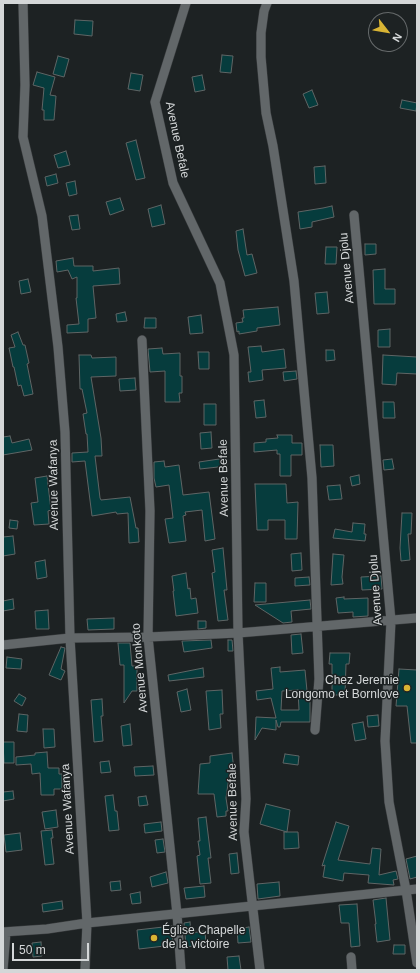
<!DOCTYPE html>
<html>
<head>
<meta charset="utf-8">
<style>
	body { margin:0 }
	#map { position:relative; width:420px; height:973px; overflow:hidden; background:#1d2223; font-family:Helvetica,sans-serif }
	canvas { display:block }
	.frame { position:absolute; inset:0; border:4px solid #d4d7d8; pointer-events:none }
	.north { position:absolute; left:368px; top:12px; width:40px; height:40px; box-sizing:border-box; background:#1d2223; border:1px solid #666a6b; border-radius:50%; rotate:121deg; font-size:11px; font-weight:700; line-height:16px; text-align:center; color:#d4d7d8 }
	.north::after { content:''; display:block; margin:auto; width:14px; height:18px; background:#d8b434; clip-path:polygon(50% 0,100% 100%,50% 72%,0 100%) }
	.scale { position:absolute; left:12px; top:943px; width:77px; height:18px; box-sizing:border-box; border:2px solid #d4d7d8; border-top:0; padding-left:5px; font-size:12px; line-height:14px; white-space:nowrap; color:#d4d7d8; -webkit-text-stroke:3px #1d2223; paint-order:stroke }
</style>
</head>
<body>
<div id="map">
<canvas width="420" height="973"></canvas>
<div class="frame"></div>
<div class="north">N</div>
<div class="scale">50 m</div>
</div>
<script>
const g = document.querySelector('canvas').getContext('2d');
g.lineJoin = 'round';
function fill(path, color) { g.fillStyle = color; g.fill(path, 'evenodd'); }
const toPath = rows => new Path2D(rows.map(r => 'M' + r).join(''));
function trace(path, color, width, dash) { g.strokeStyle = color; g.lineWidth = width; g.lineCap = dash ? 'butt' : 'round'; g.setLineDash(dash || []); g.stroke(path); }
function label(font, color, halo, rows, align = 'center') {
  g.font = font + ' Helvetica,sans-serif'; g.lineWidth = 3; g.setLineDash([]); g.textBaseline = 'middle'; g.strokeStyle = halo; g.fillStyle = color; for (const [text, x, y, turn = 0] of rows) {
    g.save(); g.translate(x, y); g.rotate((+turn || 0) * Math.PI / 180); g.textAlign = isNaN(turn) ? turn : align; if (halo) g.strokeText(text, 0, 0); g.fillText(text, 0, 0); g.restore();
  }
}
const building = toPath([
	[75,20,93,21,92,36,74,34,75,20],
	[222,55,233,56,231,73,220,72,222,55],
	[58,56,69,59,64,77,53,74,58,56],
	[37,72,55,77,50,95,56,96,54,120,44,120,44,110,42,110,44,88,33,85,37,72],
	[131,73,143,75,140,91,128,89,131,73],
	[202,75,205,90,195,92,192,77,202,75],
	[312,90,318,105,309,108,303,94,312,90],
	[402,100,417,103,416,111,400,108,402,100],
	[136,140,145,178,136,180,126,143,136,140],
	[66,151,70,165,58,168,54,155,66,151],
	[325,166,326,183,315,184,314,167,325,166],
	[56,174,58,183,47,186,45,177,56,174],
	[75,181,77,194,69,196,66,183,75,181],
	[120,198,124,210,110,215,106,202,120,198],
	[161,205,165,224,152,227,148,209,161,205],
	[332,206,334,217,312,222,312,227,300,229,298,212,323,208,332,206],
	[78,215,80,229,72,230,69,216,78,215],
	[243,229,247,255,252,254,257,273,245,276,238,250,236,231,243,229],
	[365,244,376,244,376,254,365,255,365,244],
	[326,247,337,247,336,264,325,264,326,247],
	[73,258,74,266,93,266,93,271,119,268,120,284,93,286,96,318,88,319,88,332,67,333,67,325,79,324,76,298,77,298,77,277,72,279,68,270,57,272,56,261,73,258],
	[385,269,385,289,395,289,395,304,374,304,373,270,385,269],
	[28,279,31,292,21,294,19,281,28,279],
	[327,292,329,313,317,314,315,293,327,292],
	[278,307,280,325,257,328,257,331,239,334,239,331,237,332,236,323,243,322,242,318,244,318,243,310,278,307],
	[125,312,127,321,117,322,116,314,125,312],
	[201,315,203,333,190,334,188,317,201,315],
	[145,318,156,318,156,328,144,328,145,318],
	[390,329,390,347,378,347,378,330,390,329],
	[18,332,23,345,25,345,29,363,27,364,33,394,24,396,21,385,18,386,14,367,13,367,9,348,15,347,11,335,18,332],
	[261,346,262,352,284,349,286,368,262,370,263,380,249,382,248,372,251,372,248,347,261,346],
	[162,348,163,354,180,353,180,376,182,376,182,393,179,393,180,402,165,402,165,371,150,372,148,349,162,348],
	[326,350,334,350,335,360,326,361,326,350],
	[198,352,209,352,209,369,199,369,198,352],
	[79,355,91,355,92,358,116,357,116,376,91,377,101,438,102,456,95,456,100,498,101,500,130,497,136,528,138,528,139,542,129,543,128,513,117,514,116,512,92,516,85,461,72,462,72,453,88,452,87,434,86,434,83,414,87,413,82,389,80,389,79,355],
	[383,355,417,357,417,374,397,373,396,385,382,384,383,355],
	[296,371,297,379,284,381,283,372,296,371],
	[135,378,136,390,120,391,119,379,135,378],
	[264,400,266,417,256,418,254,401,264,400],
	[383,402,394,402,395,418,383,418,383,402],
	[204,404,216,404,216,425,204,425,204,404],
	[211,432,212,448,201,449,200,433,211,432],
	[277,435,292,435,292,443,302,443,302,455,291,455,291,476,280,476,280,454,277,454,277,450,254,452,254,443,266,442,266,439,278,438,277,435],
	[10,436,12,443,29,439,32,450,3,455,3,437,10,436],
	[320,445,333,445,334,466,321,467,320,445],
	[226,458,227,466,200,469,199,462,226,458],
	[392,459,394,469,384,470,383,460,392,459],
	[164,461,165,467,179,465,183,495,209,492,215,539,205,541,202,510,185,512,186,515,183,516,186,541,169,543,165,519,173,518,169,485,156,487,154,478,154,462,164,461],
	[359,475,360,484,352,486,350,477,359,475],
	[47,476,51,510,48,511,49,524,34,525,31,503,38,502,35,478,47,476],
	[255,484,286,484,287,503,298,502,297,539,285,539,285,520,268,520,268,530,257,530,255,484],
	[340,485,342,499,329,500,327,486,340,485],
	[402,513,412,513,411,534,408,534,410,560,401,561,400,548,402,513],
	[10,520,18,521,17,529,9,528,10,520],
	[353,523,365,524,364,534,366,534,365,541,333,538,335,529,352,532,353,523],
	[13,536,15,554,3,556,3,537,13,536],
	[223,548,227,590,224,590,228,620,218,621,212,573,215,572,212,550,223,548],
	[301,553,302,570,292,571,291,554,301,553],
	[333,554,344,555,342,577,343,584,331,585,333,554],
	[45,560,47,577,37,579,35,562,45,560],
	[186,573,188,589,190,588,191,599,196,598,198,613,176,616,173,591,174,591,172,576,186,573],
	[381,576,382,589,362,590,361,577,381,576],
	[309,577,310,585,295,586,295,578,309,577],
	[255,583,266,583,266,602,254,602,255,583],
	[344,597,344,599,368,598,368,616,353,617,353,612,338,613,336,598,344,597],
	[13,599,14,609,3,611,3,601,13,599],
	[310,600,311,609,291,611,292,622,283,623,255,605,310,600],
	[48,610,49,629,36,629,35,611,48,610],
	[114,618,114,629,88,630,87,619,114,618],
	[198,621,206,621,206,628,198,629,198,621],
	[301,634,303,653,292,654,291,635,301,634],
	[211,640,212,648,184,652,182,641,211,640],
	[228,640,232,640,233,651,228,651,228,640],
	[118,643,130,643,132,666,137,666,137,691,132,691,124,703,124,665,120,665,118,643],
	[61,647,65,648,61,669,65,671,61,680,49,675,61,647],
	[330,653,350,653,349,664,346,664,345,695,332,695,332,664,329,664,330,653],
	[7,657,22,659,21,669,6,668,7,657],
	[280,667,280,672,305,670,307,691,310,691,310,722,281,722,280,727,278,727,276,720,276,730,262,728,255,740,256,717,276,718,271,698,257,700,256,691,273,689,271,668,280,667],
	[298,690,299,710,281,710,282,691,298,690],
	[203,668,204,677,169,681,168,675,203,668],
	[399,669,417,670,417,743,411,743,407,706,396,706,399,669],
	[187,689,191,710,181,712,177,692,187,689],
	[222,690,223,714,220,714,221,728,209,730,206,691,222,690],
	[19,694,26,698,22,706,14,701,19,694],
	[102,699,103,716,101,716,103,741,94,742,91,700,102,699],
	[19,714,28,715,27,732,17,731,19,714],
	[378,715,379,726,368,727,367,716,378,715],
	[363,722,366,739,355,741,352,724,363,722],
	[130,724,132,745,123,746,121,726,130,724],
	[43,729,54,729,55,747,44,748,43,729],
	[3,742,14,742,14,763,4,763,3,742],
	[47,752,48,768,59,768,59,774,62,774,62,789,54,789,54,795,41,795,40,773,32,774,31,764,16,765,16,757,35,755,35,753,47,752],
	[232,753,234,770,230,770,226,798,228,811,226,811,226,816,217,817,214,794,198,794,200,764,210,763,210,756,232,753],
	[285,754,299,756,298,765,283,763,285,754],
	[109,761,111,772,101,773,100,762,109,761],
	[153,766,154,775,135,776,134,767,153,766],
	[13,791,14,799,3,801,3,792,13,791],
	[113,795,115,811,117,811,119,830,109,831,105,796,113,795],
	[146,796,148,805,139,806,138,797,146,796],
	[266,804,290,810,287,832,260,824,266,804],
	[56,810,58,827,45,829,42,812,56,810],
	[206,817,211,858,208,858,211,883,200,884,197,856,200,855,198,841,200,841,198,818,206,817],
	[161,822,162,831,145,833,144,824,161,822],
	[336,822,349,826,338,860,370,864,372,848,381,849,379,875,396,871,398,879,393,880,394,885,368,883,369,875,344,873,343,881,323,877,325,865,322,866,336,822],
	[52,830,53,838,51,838,54,864,45,865,41,831,52,830],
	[284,832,298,832,299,848,284,849,284,832],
	[20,833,22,850,6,852,4,835,20,833],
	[163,839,165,852,157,853,155,840,163,839],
	[237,853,239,873,231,874,229,854,237,853],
	[417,856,417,877,410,879,406,859,417,856],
	[166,872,168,883,152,887,150,877,166,872],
	[120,881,121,890,111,891,110,882,120,881],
	[279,882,280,896,258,899,257,884,279,882],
	[204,886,205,897,186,899,184,888,204,886],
	[140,892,141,903,132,904,130,894,140,892],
	[386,898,390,940,377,942,375,924,376,924,373,900,386,898],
	[62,901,63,909,43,912,42,904,62,901],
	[357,904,360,946,351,947,349,923,341,923,339,905,357,904],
	[190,922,191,933,205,931,206,944,186,947,184,923,190,922],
	[172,926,173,945,139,949,137,930,172,926],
	[249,927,251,942,238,943,237,929,249,927],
	[41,942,42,956,33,957,32,943,41,942],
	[394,945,405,945,405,954,393,954,394,945],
	[239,956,241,970,228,970,227,957,239,956]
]);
fill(building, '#063c3d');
trace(building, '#5f6565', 1);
const street = toPath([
	[23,3,25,85,23,137,42,216,58,347,65,432,70,638,87,923,85,970],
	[186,3,155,102,173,183,220,283,234,355,238,633,246,799,244,832,260,970],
	[267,3,264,11,261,33,261,57,266,113,273,146,294,281,312,478,319,679,315,730],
	[354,215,391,621,385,741,389,802,406,890,417,963],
	[142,340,150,511,148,637,177,914,181,970],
	[3,645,70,638,148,637,238,633,417,618],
	[3,932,47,929,87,923,417,889],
	[351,957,352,970],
	[3,970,6,932]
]);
trace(street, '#393c3e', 10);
trace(street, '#626769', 9);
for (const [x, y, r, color] of [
	[407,688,4,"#d8b434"],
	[154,938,4,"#d8b434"]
]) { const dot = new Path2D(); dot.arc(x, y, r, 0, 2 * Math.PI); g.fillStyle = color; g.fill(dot); trace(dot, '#1d2223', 1.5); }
label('12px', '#d4d7d8', '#1d2223', [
	["Avenue Befale",177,140,78],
	["Avenue Djolu",347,268,-95],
	["Avenue Befale",224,478,-91],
	["Avenue Wafanya",54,485,-91],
	["Avenue Djolu",376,590,-94],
	["Avenue Monkoto",140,668,-95],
	["Avenue Befale",233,802,-91],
	["Avenue Wafanya",68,809,-93]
]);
label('12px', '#d4d7d8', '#1d2223', [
	["Chez Jeremie",399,681],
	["Longomo et Bornlove",399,695],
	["Église Chapelle",162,931,"left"],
	["de la victoire",162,945,"left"]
], 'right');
</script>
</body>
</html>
